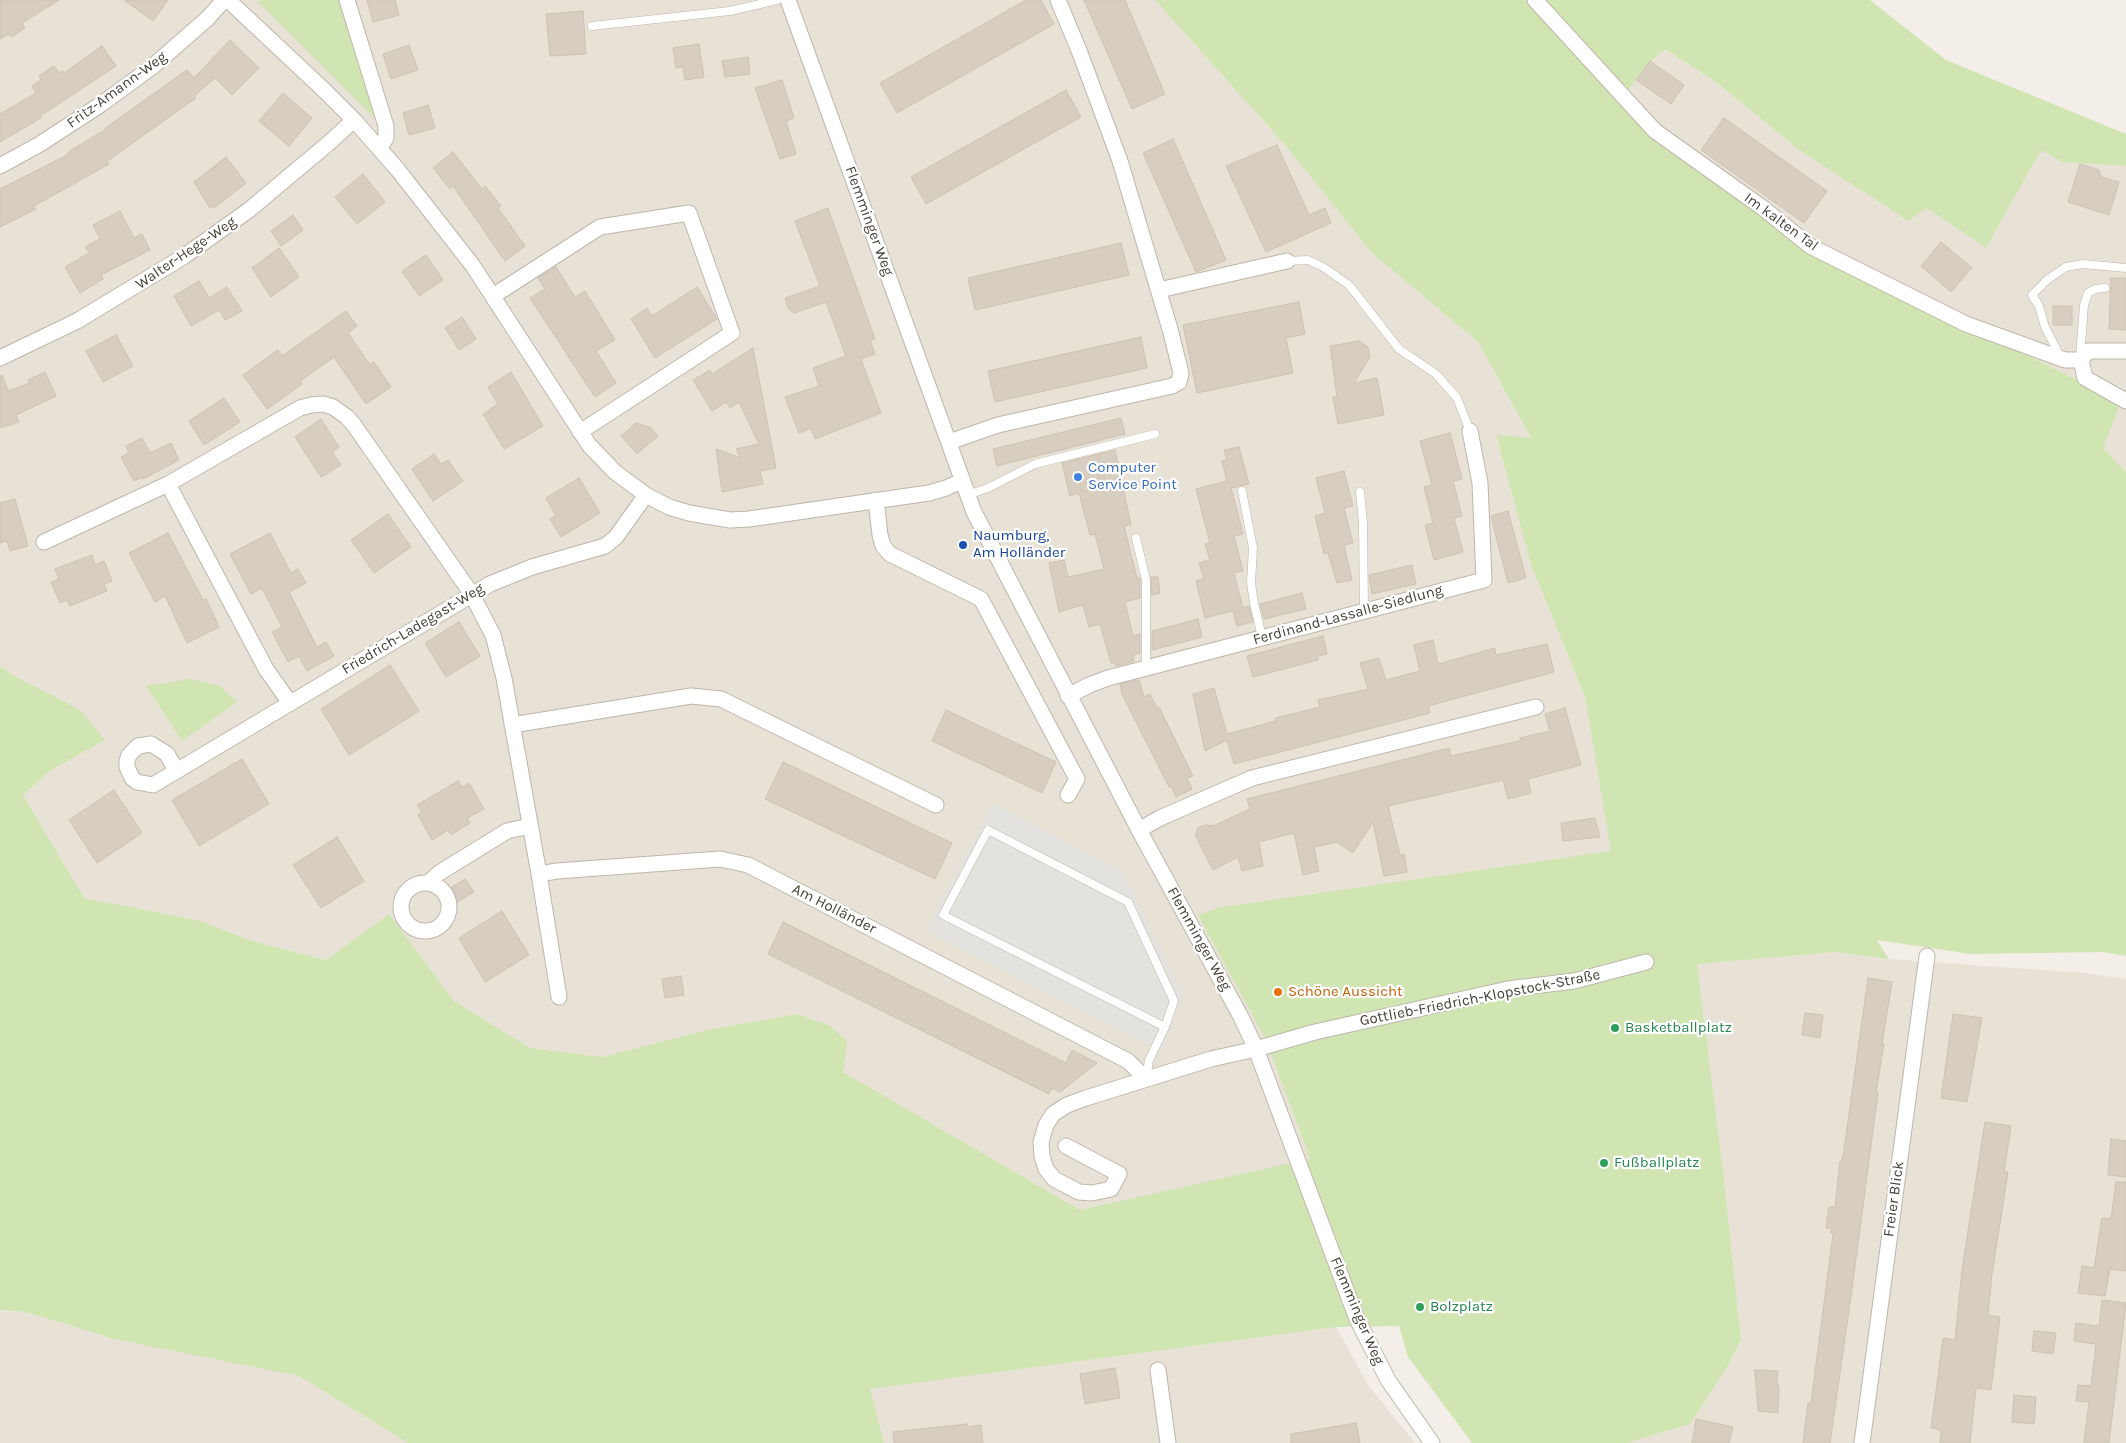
<!DOCTYPE html>
<html>
<head>
<meta charset="utf-8">
<style>
	body { margin:0 }
	canvas { display:block; background:#f3efe8 }
</style>
</head>
<body>
<canvas width="2126" height="1443"></canvas>
<script>
const g = document.querySelector('canvas').getContext('2d');
g.lineJoin = 'round';
function fill(path, color) { g.fillStyle = color; g.fill(path, 'evenodd'); }
const toPath = rows => new Path2D(rows.map(r => 'M' + r).join(''));
function trace(path, color, width, dash) { g.strokeStyle = color; g.lineWidth = width; g.lineCap = dash ? 'butt' : 'round'; g.setLineDash(dash || []); g.stroke(path); }
function label(font, color, halo, rows, align = 'center') {
  g.font = font + ' Karla,sans-serif'; g.lineWidth = 4.5; g.setLineDash([]); g.textBaseline = 'middle'; g.strokeStyle = halo; g.fillStyle = color; for (const [text, x, y, turn = 0] of rows) {
    g.save(); g.translate(x, y); g.rotate((+turn || 0) * Math.PI / 180); g.textAlign = isNaN(turn) ? turn : align; if (halo) g.strokeText(text, 0, 0); g.fillText(text, 0, 0); g.restore();
  }
}
fill(toPath([
	[0,0,1155,0,1285,145,1373,254,1478,342,1531,439,1496,436,1531,565,1585,697,1612,851,1222,907,1265,1038,1310,1160,1080,1210,842,1072,829,1025,797,1014,707,1030,602,1057,530,1048,454,1001,389,914,326,960,252,941,201,921,84,898,23,795,51,770,105,740,0,666],
	[1665,49,1717,83,1798,149,1908,221,1927,208,1986,248,2041,149,2063,162,2126,166,2126,472,2103,448,2121,402,1827,255,1623,97,1646,66],
	[1836,952,1889,959,2084,973,2126,979,2126,1443,1627,1443,1690,1424,1726,1369,1741,1340,1724,1179,1697,964],
	[0,1311,26,1312,114,1339,299,1376,408,1443,0,1443],
	[1336,1327,1368,1385,1415,1443,884,1443,869,1389]
]), '#e7e1d6');
fill(toPath([
	[262,0,341,0,378,113,373,116,258,2],
	[1155,0,1870,0,1946,60,2126,134,2126,166,2063,162,2041,150,1986,248,1927,208,1908,221,1798,149,1717,83,1665,49,1646,66,1623,97,1827,255,2121,402,2103,448,2126,472,2126,956,2103,952,1971,954,1877,940,1889,959,1836,952,1697,964,1724,1179,1741,1340,1726,1369,1690,1424,1627,1443,1472,1443,1408,1357,1399,1326,1336,1327,870,1389,884,1443,408,1443,299,1376,114,1339,26,1312,0,1310,0,666,14,676,80,710,105,740,51,770,23,795,84,898,201,921,252,941,326,960,389,914,454,1001,530,1048,602,1057,707,1030,797,1014,829,1025,847,1041,843,1072,1080,1210,1310,1159,1265,1038,1198,915,1222,907,1611,851,1585,697,1531,565,1496,435,1531,438,1478,342,1373,254,1285,145],
	[190,679,220,686,237,702,182,741,146,686]
]), '#d1e5b3');
fill(toPath([
	[992,803,1123,872,1182,993,1163,1052,926,931]
]), '#e4e2df');
const building = toPath([
	[0,0,59,0,22,23,25,28,11,37,9,34,0,39,0,0],
	[124,0,168,0,153,21,124,0],
	[367,0,395,0,399,15,373,22,367,0],
	[1026,0,1041,0,1054,24,897,113,880,83,1026,0],
	[1084,0,1125,0,1165,94,1132,109,1084,0],
	[583,11,586,54,550,56,546,14,583,11],
	[230,40,259,68,232,95,215,78,194,96,196,98,107,161,109,164,34,206,36,209,0,227,0,189,69,154,68,152,105,130,104,129,187,70,194,78,230,40],
	[699,44,704,77,685,80,683,67,676,68,673,48,699,44],
	[409,45,418,70,391,79,383,54,409,45],
	[102,46,116,66,40,116,41,118,0,142,0,114,36,93,32,86,41,80,39,76,54,66,59,73,63,71,64,73,102,46],
	[748,57,750,74,725,77,722,61,748,57],
	[1650,61,1684,85,1671,104,1636,80,1650,61],
	[782,80,794,118,786,121,796,154,780,159,755,88,782,80],
	[1066,90,1081,117,926,204,911,177,1066,90],
	[283,93,312,118,289,146,259,121,283,93],
	[428,105,435,128,409,135,403,113,428,105],
	[1724,118,1827,191,1804,223,1701,150,1724,118],
	[1173,139,1226,260,1196,272,1143,153,1173,139],
	[1277,145,1309,215,1325,208,1331,223,1266,252,1226,166,1277,145],
	[453,152,482,189,485,186,501,206,498,208,525,246,505,261,453,186,450,189,433,168,453,152],
	[226,157,246,183,214,208,213,206,210,208,194,182,226,157],
	[2080,164,2099,170,2101,177,2119,182,2109,215,2068,202,2080,164],
	[363,174,385,202,357,224,335,197,363,174],
	[828,208,875,339,870,340,875,354,861,359,881,413,815,439,811,428,799,433,785,397,819,386,813,368,846,356,826,302,794,313,788,308,785,298,820,286,795,221,828,208],
	[120,211,134,238,142,234,150,250,101,275,103,279,80,293,65,267,89,253,85,247,100,239,93,225,120,211],
	[293,215,303,230,281,246,271,231,293,215],
	[1941,242,1972,268,1951,292,1921,266,1941,242],
	[1121,243,1129,275,975,310,968,278,1121,243],
	[279,248,299,277,271,297,252,268,279,248],
	[426,255,443,280,419,296,402,271,426,255],
	[556,267,575,297,585,291,615,340,596,351,616,383,595,397,530,298,545,289,538,278,556,267],
	[2111,278,2126,278,2126,330,2109,329,2111,278],
	[199,281,209,298,227,287,242,311,225,320,219,310,191,326,174,296,199,281],
	[697,287,717,319,655,358,631,319,647,308,652,316,697,287],
	[1299,302,1305,334,1286,338,1293,373,1197,393,1183,325,1299,302],
	[2053,306,2072,306,2072,325,2053,325,2053,306],
	[346,311,357,326,348,333,370,365,374,362,391,387,366,404,334,357,300,381,302,384,267,409,243,375,278,350,282,356,346,311],
	[462,317,476,339,459,350,445,328,462,317],
	[116,335,133,366,103,382,86,351,116,335],
	[1141,337,1147,368,995,402,988,371,1141,337],
	[1359,341,1368,347,1370,357,1354,383,1377,378,1384,415,1338,424,1333,397,1337,397,1330,346,1359,341],
	[753,348,776,468,760,471,763,484,722,492,716,449,741,458,736,449,759,444,739,402,730,408,726,402,712,411,693,380,710,370,712,374,753,348],
	[45,372,56,396,16,415,19,422,0,428,0,376,2,375,8,391,30,383,28,380,45,372],
	[511,372,543,426,504,449,483,414,498,404,488,387,511,372],
	[224,398,240,422,204,445,189,421,224,398],
	[1121,418,1125,434,997,466,993,449,1121,418],
	[321,419,339,447,332,452,341,465,321,477,295,437,321,419],
	[636,423,651,428,658,436,637,454,621,436,636,423],
	[1450,433,1462,479,1453,481,1462,516,1454,518,1463,552,1434,560,1425,525,1433,523,1424,487,1432,485,1420,441,1450,433],
	[142,438,150,453,171,443,179,460,143,479,143,477,134,481,121,457,129,453,126,446,142,438],
	[1239,447,1249,484,1231,488,1243,534,1234,536,1243,571,1234,573,1243,608,1249,606,1253,622,1237,626,1233,611,1205,618,1196,581,1204,579,1199,563,1210,560,1205,544,1210,543,1196,489,1227,481,1222,461,1227,460,1224,450,1239,447],
	[1115,450,1131,525,1124,526,1137,578,1140,578,1140,598,1125,602,1133,636,1140,634,1140,653,1133,655,1134,661,1116,666,1115,662,1111,663,1100,624,1089,627,1083,605,1059,612,1049,563,1064,560,1068,577,1104,569,1095,534,1090,535,1079,493,1070,496,1062,463,1115,450],
	[434,454,441,464,448,460,463,481,433,501,412,469,434,454],
	[1344,471,1353,506,1344,508,1353,543,1344,545,1352,580,1337,583,1328,553,1324,554,1315,516,1325,513,1316,478,1344,471],
	[579,478,600,513,561,537,550,519,556,516,546,498,579,478],
	[15,499,28,546,10,551,7,541,0,543,0,503,15,499],
	[1508,511,1526,578,1508,583,1491,516,1508,511],
	[388,514,411,547,374,573,351,540,388,514],
	[168,533,203,600,206,599,219,627,187,643,165,596,155,602,129,553,168,533],
	[270,533,291,573,298,569,306,583,289,592,317,647,326,642,334,656,307,671,299,656,288,662,272,632,282,627,262,588,251,594,230,554,270,533],
	[92,555,95,565,104,561,112,581,104,584,107,591,70,606,67,600,60,603,51,582,59,579,55,569,92,555],
	[1412,565,1416,584,1372,594,1369,575,1412,565],
	[1151,577,1158,577,1160,593,1152,595,1151,577],
	[1302,593,1306,609,1264,619,1260,604,1302,593],
	[1198,619,1202,637,1152,650,1152,631,1198,619],
	[459,622,480,656,446,677,425,643,459,622],
	[1323,636,1327,654,1318,656,1318,660,1253,677,1247,656,1323,636],
	[1433,640,1438,664,1495,648,1496,655,1547,644,1554,672,1428,706,1430,713,1234,764,1227,740,1205,751,1193,694,1214,688,1227,734,1276,721,1276,718,1320,707,1318,700,1368,689,1360,663,1379,658,1386,680,1420,671,1414,645,1433,640],
	[390,665,419,711,349,755,321,709,390,665],
	[1139,680,1144,697,1150,694,1157,708,1159,707,1193,776,1187,778,1192,789,1176,797,1171,786,1169,787,1122,694,1120,684,1139,680],
	[1565,708,1581,765,1528,779,1531,793,1508,799,1503,780,1388,806,1400,855,1404,854,1407,872,1384,876,1373,822,1353,853,1337,842,1314,847,1319,871,1303,875,1294,833,1259,842,1263,866,1242,871,1238,857,1213,870,1195,835,1198,828,1205,825,1213,826,1250,809,1247,799,1449,748,1451,756,1520,741,1520,738,1550,731,1545,714,1565,708],
	[946,710,1056,762,1042,793,932,741,946,710],
	[242,759,269,804,199,846,172,800,242,759],
	[783,762,952,843,935,879,765,799,783,762],
	[458,781,462,787,469,783,484,809,467,818,470,823,451,835,448,830,432,840,418,815,422,812,417,805,458,781],
	[114,790,142,833,97,863,69,820,114,790],
	[1595,818,1600,837,1563,841,1561,823,1595,818],
	[337,837,364,881,321,908,293,865,337,837],
	[465,879,474,892,457,902,449,889,465,879],
	[502,911,529,955,485,982,459,938,502,911],
	[783,922,1066,1063,1072,1050,1097,1063,1060,1092,1052,1088,1049,1094,768,954,783,922],
	[681,976,684,995,665,998,662,979,681,976],
	[1868,978,1892,982,1882,1044,1884,1044,1876,1093,1878,1093,1852,1289,1830,1443,1803,1443,1808,1403,1811,1403,1833,1234,1831,1233,1831,1228,1826,1228,1829,1207,1835,1207,1840,1161,1842,1161,1844,1150,1868,978],
	[1805,1013,1823,1015,1820,1038,1802,1035,1805,1013],
	[1953,1014,1982,1018,1967,1102,1941,1098,1953,1014],
	[1985,1122,2011,1126,2004,1172,2008,1172,1992,1274,1988,1315,2000,1317,1991,1390,1976,1388,1970,1443,1940,1443,1941,1430,1931,1428,1941,1354,1943,1338,1955,1340,1962,1270,1985,1122],
	[2111,1139,2126,1141,2126,1177,2108,1175,2111,1139],
	[2116,1182,2126,1182,2126,1271,2110,1269,2105,1296,2078,1293,2082,1266,2094,1268,2102,1218,2111,1219,2116,1182],
	[2102,1300,2126,1303,2109,1443,2084,1443,2089,1402,2076,1401,2078,1385,2091,1386,2096,1344,2074,1341,2076,1323,2099,1326,2102,1300],
	[2034,1331,2056,1333,2053,1354,2032,1351,2034,1331],
	[1115,1368,1120,1398,1085,1404,1080,1374,1115,1368],
	[1755,1370,1778,1371,1777,1385,1779,1385,1778,1413,1758,1411,1755,1370],
	[2014,1395,2036,1397,2034,1424,2012,1422,2014,1395],
	[1696,1419,1733,1427,1729,1443,1692,1443,1696,1419],
	[1356,1423,1360,1443,1291,1443,1291,1434,1356,1423],
	[967,1424,967,1427,981,1425,983,1443,894,1443,893,1432,967,1424]
]);
fill(building, '#d7cdc1');
trace(building, '#cec2b1', 1);
const lane = toPath([
	[592,26,730,11,777,0],
	[1287,261,1308,260,1323,267,1349,285,1399,349,1436,374,1457,398,1470,431],
	[2080,357,2084,305,2088,293,2095,289,2105,288],
	[2061,358,2045,327,2039,306,2032,295,2048,279,2066,267,2083,264,2126,268],
	[1242,491,1253,548,1251,583,1254,603,1262,637],
	[1360,492,1363,523,1364,610],
	[967,495,988,488,1035,464,1155,434],
	[1136,538,1146,580,1146,668],
	[1146,1079,1149,1060,1165,1027,1174,1001,1128,902,988,830,943,915,1165,1027]
]);
const street = toPath([
	[228,0,325,91,354,120,398,170,473,266,589,445,615,472,646,495,669,507,689,513,730,520,749,519,929,493,946,488,962,481],
	[347,0,386,126,386,138,380,148],
	[788,0,974,512,1139,830,1241,1017,1256,1049,1357,1319,1388,1380,1432,1443],
	[1535,0,1655,131,1763,208,1810,246,1966,324,2065,360,2081,360],
	[0,166,40,144,100,105,152,67,208,18,224,0],
	[1159,290,1287,261],
	[493,296,600,227,689,213,732,333,580,432],
	[2126,351,2088,351,2081,360,2085,378,2126,401],
	[0,358,77,321,183,257,249,210,330,142,354,120],
	[949,442,998,425,1172,386,1179,382,1181,373,1170,329,1120,161,1080,53,1058,0],
	[168,484,266,669,290,703],
	[876,500,880,535,883,546,890,554,981,599,1077,779,1068,795],
	[44,542,168,484,300,408,311,405,323,404,333,407,347,417,354,425,471,593,493,635,504,678,539,874,557,871,720,859,748,865,1128,1061,1146,1079],
	[1068,696,1089,685,1108,678,1484,580,1480,483,1470,431],
	[512,725,691,696,721,699,936,805],
	[176,770,167,754,151,744,138,746,129,755,127,761,127,767,132,778,137,782,153,785,490,584,532,567,605,546,616,537,646,495],
	[1139,830,1160,818,1252,778,1536,707],
	[539,874,559,997],
	[428,883,439,873,507,831,530,826],
	'401 907a24 24 0 1 1 48 0a24 24 0 1 1-48 0Z',
	[1066,1146,1119,1174,1111,1189,1092,1193,1079,1192,1054,1179,1046,1169,1042,1156,1041,1142,1046,1125,1053,1114,1067,1105,1086,1098,1211,1059,1256,1049,1315,1032,1508,989,1574,981,1646,962],
	[1158,1370,1168,1443],
	[1862,1443,1927,956]
]);
trace(lane, '#beb6ab', 9);
trace(street, '#beb6ab', 17);
trace(lane, '#fff', 8);
trace(street, '#fff', 15);
for (const [x, y, r, color] of [
	[1078,477,5,"#3f7fe0"],
	[963,545,5,"#1a4fb4"],
	[1278,992,5,"#e8710a"],
	[1615,1028,5,"#2e9e5b"],
	[1604,1163,5,"#2e9e5b"],
	[1420,1307,5,"#2e9e5b"]
]) { const dot = new Path2D(); dot.arc(x, y, r, 0, 2 * Math.PI); g.fillStyle = color; g.fill(dot); trace(dot, '#fff', 2); }
label('15px', '#463f37', '#fff', [
	["Fritz-Amann-Weg",117,90,-36],
	["Flemminger Weg",869,221,70],
	["Im kalten Tal",1781,222,36],
	["Walter-Hege-Weg",186,253,-34],
	["Ferdinand-Lassalle-Siedlung",1348,615,-15],
	["Friedrich-Ladegast-Weg",413,629,-31],
	["Am Holländer",834,909,27],
	["Flemminger Weg",1199,939,61],
	["Gottlieb-Friedrich-Klopstock-Straße",1480,998,-11],
	["Freier Blick",1894,1199,-82],
	["Flemminger Weg",1357,1311,67]
]);
label('15px', '#366cbe', '#fff', [
	["Computer",1088,468],
	["Service Point",1088,485]
], 'left');
label('15px', '#164399', '#fff', [
	["Naumburg,",973,536],
	["Am Holländer",973,553]
], 'left');
label('15px', '#c56008', '#fff', [
	["Schöne Aussicht",1288,992]
], 'left');
label('15px', '#27864d', '#fff', [
	["Basketballplatz",1625,1028],
	["Fußballplatz",1614,1163],
	["Bolzplatz",1430,1307]
], 'left');
</script>
</body>
</html>
